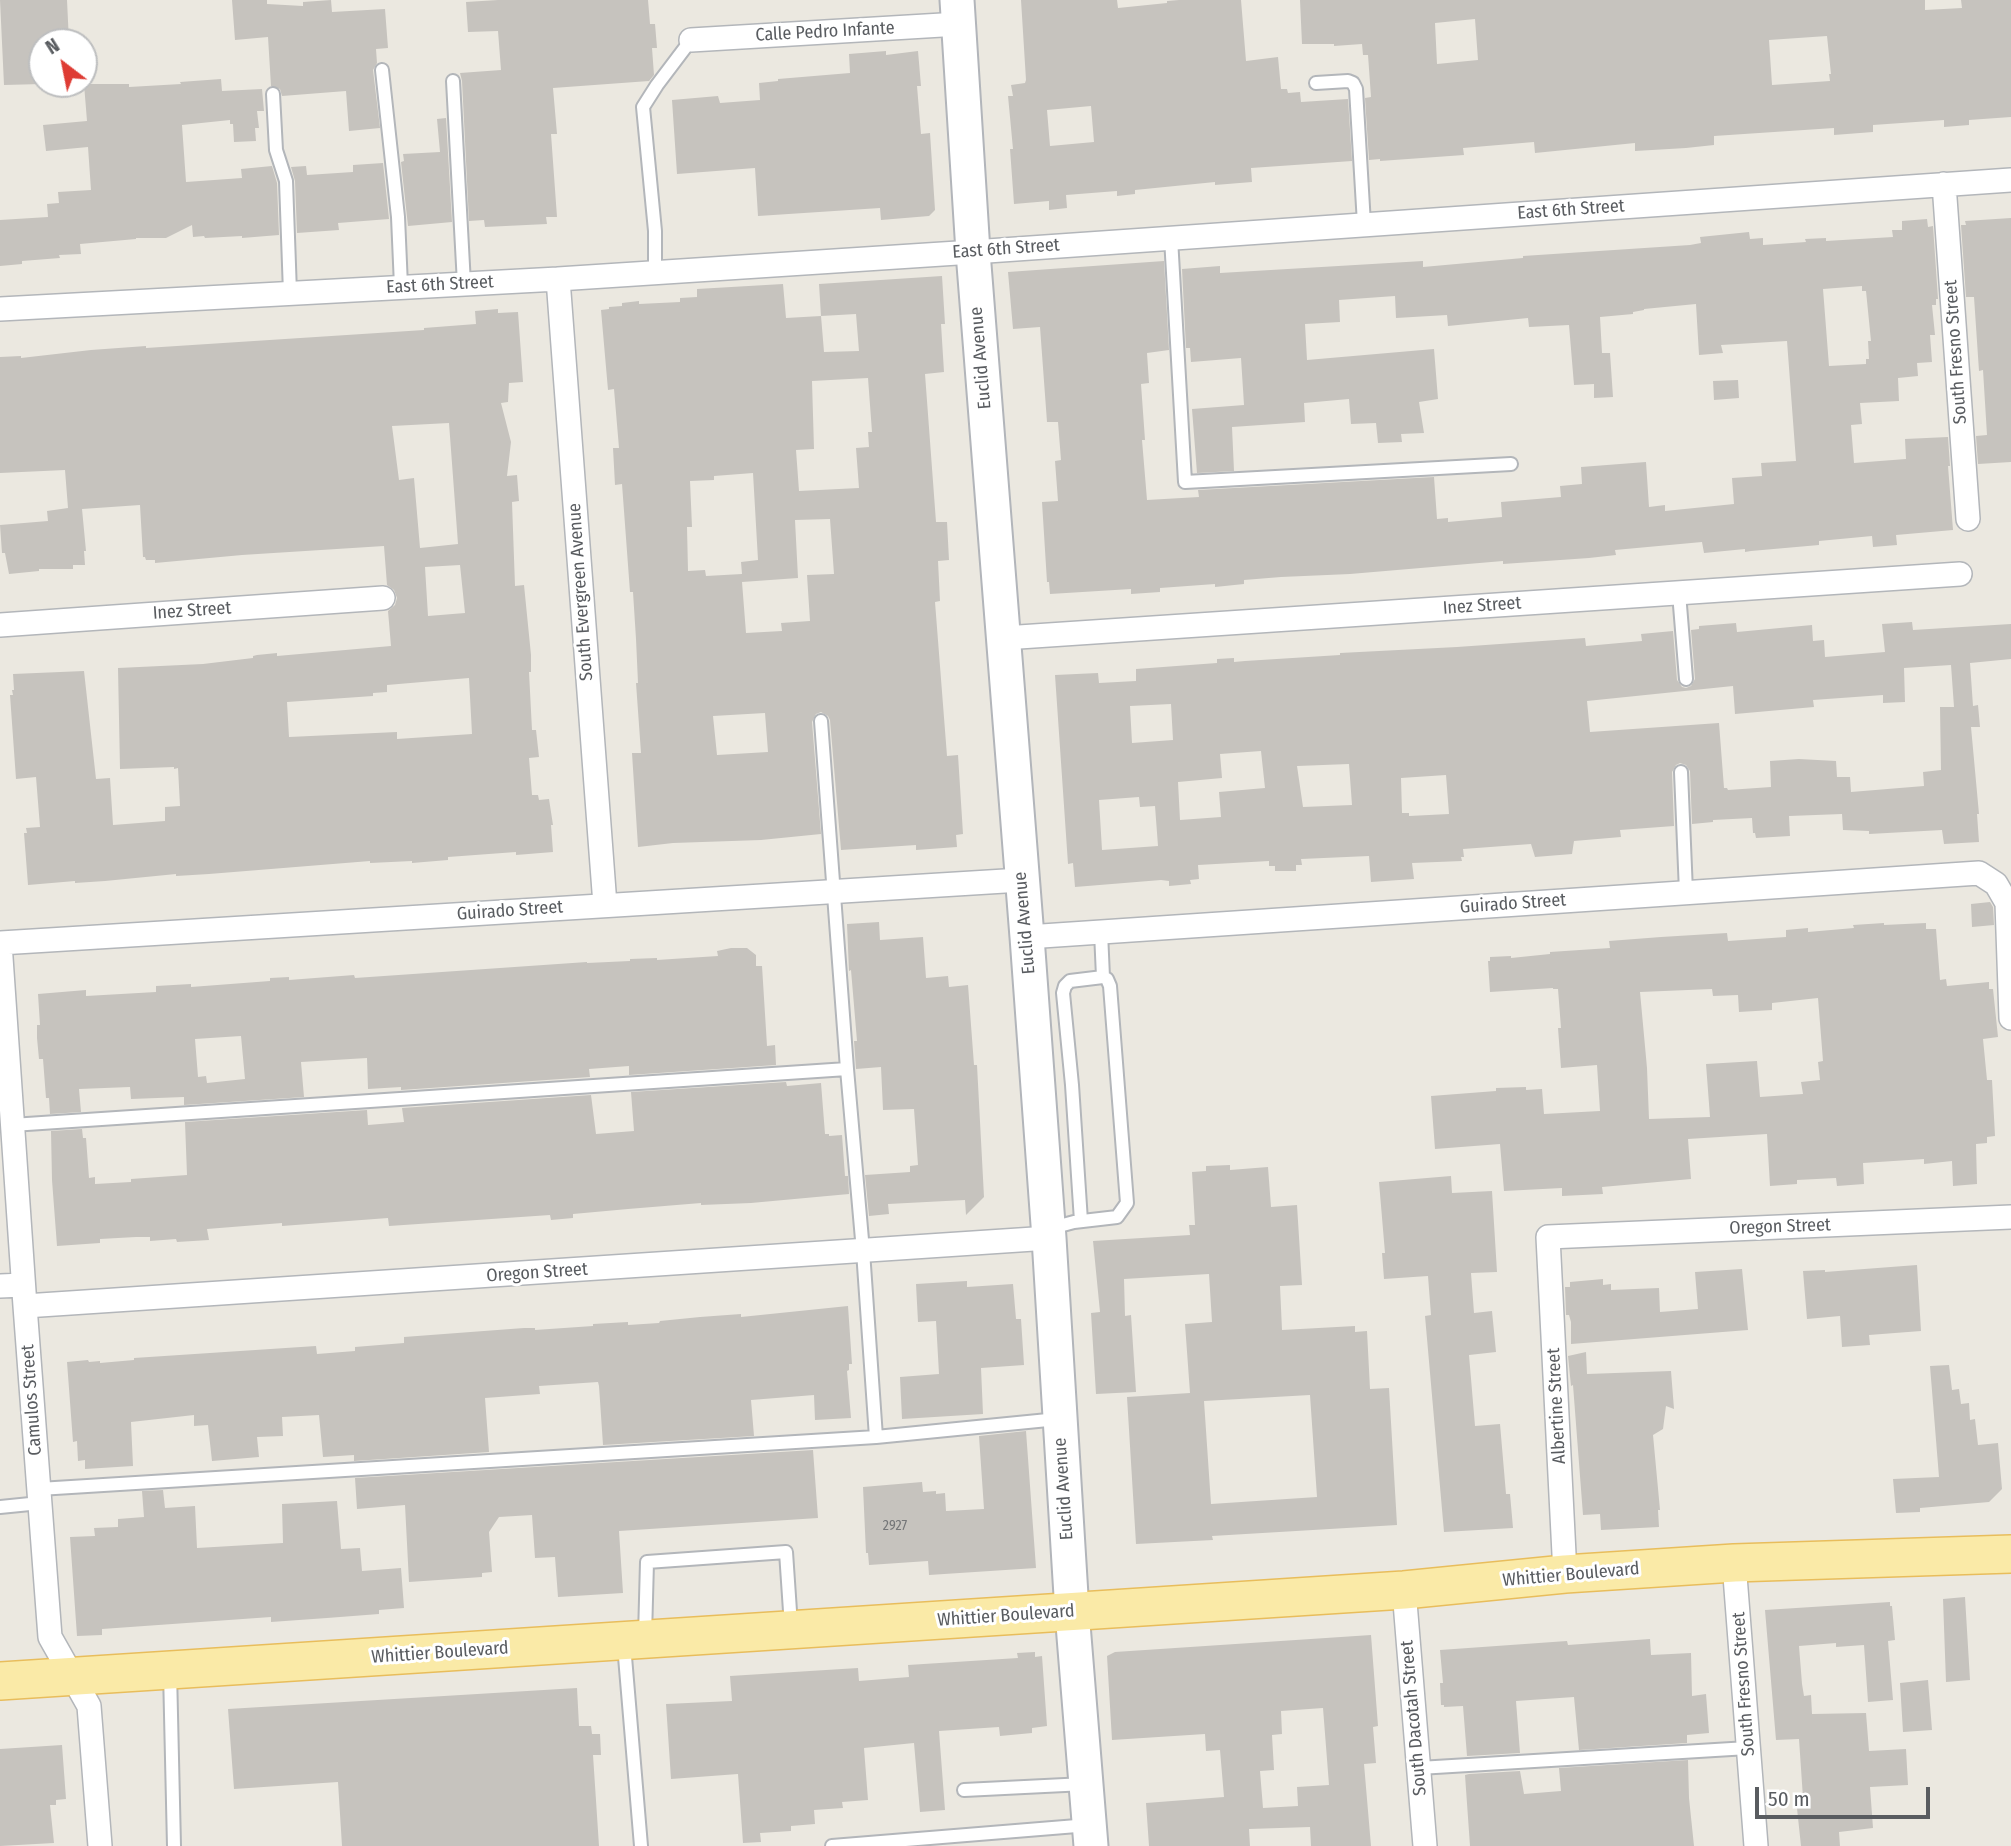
<!DOCTYPE html>
<html>
<head>
<meta charset="utf-8">
<style>
	body { margin:0 }
	#map { position:relative; width:2011px; height:1846px; overflow:hidden; background:#ebe8e0; font-family:"Fira Sans Condensed",sans-serif }
	canvas { display:block }
	.north { position:absolute; left:28px; top:28px; width:70px; height:70px; box-sizing:border-box; background:#fff; border:2px solid #bdbebf; border-radius:50%; rotate:328deg; font-size:19px; font-weight:700; line-height:28px; text-align:center; color:#595c60 }
	.north::after { content:''; display:block; margin:auto; width:24px; height:32px; background:#de3c34; clip-path:polygon(50% 0,100% 100%,50% 72%,0 100%) }
	.scale { position:absolute; left:1755px; top:1787px; width:175px; height:32px; box-sizing:border-box; border:4px solid #595c60; border-top:0; padding-left:9px; font-size:21px; line-height:24px; white-space:nowrap; color:#595c60; -webkit-text-stroke:5px #fff; paint-order:stroke }
</style>
</head>
<body>
<div id="map">
<canvas width="2011" height="1846"></canvas>
<div class="north">N</div>
<div class="scale">50 m</div>
</div>
<script>
const g = document.querySelector('canvas').getContext('2d');
g.lineJoin = 'round';
function fill(path, color) { g.fillStyle = color; g.fill(path, 'evenodd'); }
const toPath = rows => new Path2D(rows.map(r => 'M' + r).join(''));
function trace(path, color, width, dash) { g.strokeStyle = color; g.lineWidth = width; g.lineCap = dash ? 'butt' : 'round'; g.setLineDash(dash || []); g.stroke(path); }
function label(font, color, halo, rows, align = 'center') {
  g.font = font + ' "Fira Sans Condensed",sans-serif'; g.lineWidth = 6; g.setLineDash([]); g.textBaseline = 'middle'; g.strokeStyle = halo; g.fillStyle = color; for (const [text, x, y, turn = 0] of rows) {
    g.save(); g.translate(x, y); g.rotate((+turn || 0) * Math.PI / 180); g.textAlign = isNaN(turn) ? turn : align; if (halo) g.strokeText(text, 0, 0); g.fillText(text, 0, 0); g.restore();
  }
}
fill(toPath([
	[0,0,67,0,69,42,42,42,42,84,4,85],
	[232,0,267,0,267,4,303,6,303,2,331,0,332,12,385,9,388,48,376,49,377,63,373,70,380,128,349,131,346,91,282,96,280,89,271,86,268,37,235,40],
	[498,0,648,0,650,24,655,24,657,48,652,48,654,75,649,81,553,88,557,134,551,134,557,217,546,217,547,224,485,227,484,220,469,221,462,81,460,73,501,70,498,31,468,32,466,2],
	[1021,0,1117,0,1118,8,1167,3,1167,1,1179,0,1241,0,1246,61,1278,57,1281,89,1287,89,1288,93,1300,92,1301,102,1348,99,1352,161,1251,168,1252,182,1215,185,1215,182,1135,190,1135,194,1117,196,1117,191,1066,195,1067,208,1049,210,1049,201,1014,204,1010,149,1013,149,1008,96,1013,96,1011,85,1025,83,1026,80],
	[1091,106,1094,142,1050,146,1047,110],
	[1300,0,1925,0,1925,10,1962,8,1961,0,2011,0,2011,117,1969,120,1969,125,1944,127,1944,120,1873,125,1873,132,1834,135,1834,128,1714,136,1714,145,1686,148,1635,151,1635,143,1535,153,1534,142,1463,148,1464,155,1380,161,1380,159,1369,160,1365,98,1371,97,1368,55,1363,55,1362,44,1334,46,1334,44,1302,44],
	[1475,19,1478,60,1437,64,1435,23],
	[1827,36,1831,74,1829,74,1830,81,1772,85,1769,40],
	[886,51,886,55,918,51,921,86,917,86,921,134,930,133,935,210,929,216,881,220,880,208,758,216,755,168,677,174,672,100,718,96,720,103,760,100,759,83,778,81,778,79,850,73,849,54],
	[221,79,222,91,262,89,264,111,257,111,259,128,255,128,256,141,234,142,233,124,230,124,230,120,182,125,186,182,242,178,241,169,272,166,277,183,279,235,242,238,242,236,205,238,204,236,193,237,192,225,166,238,136,238,136,239,80,244,81,254,59,255,60,258,22,261,22,264,0,266,0,220,48,217,47,204,59,203,58,192,91,190,88,147,46,151,43,125,87,121,84,84,129,84,129,87,181,84,180,82],
	[446,118,452,222,408,226,401,162,404,161,403,154,440,152,437,119],
	[383,163,389,219,338,223,339,230,297,233,295,181,291,167,306,166,307,175,353,172,353,165],
	[2011,218,2011,462,1978,464,1976,436,1987,435,1983,370,1979,371,1974,297,1966,297,1961,225,1966,225,1965,221],
	[1927,219,1928,227,1933,226,1938,299,1936,299,1936,305,1932,305,1935,335,1930,335,1932,362,1917,363,1918,376,1898,378,1899,401,1860,403,1862,424,1851,425,1854,463,1906,459,1905,439,1948,437,1950,466,1948,466,1953,530,1896,535,1897,545,1873,547,1872,536,1819,541,1819,545,1751,551,1745,552,1745,549,1704,553,1702,542,1615,550,1616,555,1589,558,1503,564,1503,561,1350,574,1281,577,1244,580,1244,584,1215,587,1215,584,1160,588,1160,592,1131,594,1131,589,1050,594,1049,582,1047,582,1042,502,1058,501,1055,461,1061,460,1058,422,1047,422,1040,327,1013,329,1008,272,1164,261,1169,350,1147,353,1149,383,1141,384,1145,440,1142,440,1147,500,1199,497,1198,490,1434,477,1437,519,1448,518,1448,522,1502,517,1501,502,1561,497,1560,486,1582,484,1581,467,1646,462,1649,507,1665,505,1665,511,1734,504,1732,478,1762,476,1761,463,1796,461,1787,341,1721,345,1723,353,1699,355,1696,304,1644,309,1644,310,1633,312,1633,314,1600,317,1602,353,1610,353,1613,397,1594,398,1594,384,1574,385,1569,325,1529,327,1528,318,1448,326,1447,315,1396,318,1395,296,1339,300,1340,322,1305,324,1307,360,1434,349,1438,399,1419,402,1424,433,1401,434,1402,442,1378,443,1376,423,1351,424,1349,399,1304,403,1305,422,1232,427,1234,471,1197,473,1192,409,1244,405,1241,358,1191,362,1190,348,1186,348,1182,269,1220,266,1220,273,1423,261,1423,267,1523,258,1523,256,1690,245,1701,243,1700,237,1749,232,1750,239,1763,238,1763,245,1806,242,1805,239,1826,238,1826,241,1893,237,1892,230,1902,230,1902,221],
	[1862,286,1862,291,1866,291,1871,341,1868,341,1869,359,1866,359,1866,364,1829,366,1823,289],
	[942,276,945,324,941,324,944,372,925,374,936,522,947,522,949,560,938,561,940,601,935,602,947,756,958,755,963,834,956,835,957,847,916,850,916,845,841,850,830,720,828,716,821,712,816,714,812,722,821,834,761,840,673,843,638,847,632,753,641,753,636,683,638,683,636,639,633,592,630,592,622,484,615,485,613,448,619,448,614,389,608,390,601,310,609,309,609,307,622,306,622,303,639,301,639,304,680,302,680,298,697,297,697,289,783,284,786,318,821,316,824,352,859,351,856,314,821,316,819,284],
	[868,378,872,432,868,432,869,447,856,448,859,488,799,491,796,450,814,449,812,381],
	[753,473,758,560,741,562,742,574,706,576,705,570,688,571,687,527,692,527,690,481,714,480,714,476],
	[830,519,834,574,807,575,810,621,781,623,782,631,746,633,742,582,798,578,795,520],
	[765,713,768,752,717,755,713,716],
	[498,309,498,313,518,312,523,382,509,383,508,402,501,403,511,442,507,476,517,475,519,501,512,502,515,586,524,585,531,655,531,672,529,672,532,730,536,730,539,757,529,758,532,795,538,795,539,800,549,799,553,825,551,825,553,852,516,855,516,852,448,857,448,860,412,863,412,861,370,863,370,861,209,874,176,876,176,874,105,881,75,883,75,881,28,885,24,833,27,833,26,828,40,827,36,777,16,779,10,695,13,695,12,690,14,690,13,674,84,671,96,779,110,778,113,825,165,821,165,807,180,806,178,768,174,769,174,767,120,769,118,668,203,664,253,658,253,656,257,655,277,653,277,656,391,646,388,611,395,605,397,598,394,590,387,585,384,546,242,555,155,563,155,560,146,560,145,557,143,557,140,505,82,509,86,551,84,551,85,565,73,565,73,569,39,569,39,571,9,574,5,553,2,553,0,525,48,521,47,511,68,508,65,470,0,473,0,357,21,356,21,358,91,350,146,346,146,348,424,330,424,328,476,324,475,311],
	[449,423,458,544,420,548,414,478,399,480,392,426],
	[460,565,465,613,428,616,425,567],
	[469,678,472,734,397,739,397,732,289,737,287,702,373,696,373,693,387,692,387,685],
	[1738,380,1739,398,1714,400,1713,381],
	[1912,622,1913,630,2011,624,2011,659,1970,663,1973,706,1978,705,1980,727,1971,727,1979,814,1977,814,1979,842,1944,844,1942,830,1869,834,1869,831,1843,830,1842,814,1789,816,1790,836,1756,838,1755,833,1753,833,1752,818,1713,820,1713,822,1692,824,1690,771,1686,765,1680,763,1676,765,1672,772,1674,826,1620,830,1621,837,1574,841,1572,854,1535,857,1531,844,1463,849,1464,857,1461,857,1462,861,1412,863,1414,879,1399,880,1371,882,1369,856,1301,859,1302,865,1296,865,1296,871,1275,871,1275,866,1269,866,1269,861,1198,865,1199,879,1190,880,1191,884,1169,886,1169,881,1161,880,1075,887,1073,863,1068,864,1055,675,1098,673,1099,683,1136,681,1136,669,1217,663,1217,659,1234,658,1234,662,1245,661,1340,655,1340,653,1457,647,1585,638,1586,646,1642,641,1641,634,1673,631,1677,680,1682,687,1686,688,1691,686,1695,679,1691,630,1699,629,1699,626,1736,623,1737,632,1812,625,1813,641,1824,640,1825,657,1885,652,1882,624],
	[1951,665,1954,707,1940,707,1941,770,1923,772,1924,786,1851,792,1850,777,1837,777,1836,761,1799,759,1770,761,1771,787,1728,790,1727,788,1724,788,1719,723,1590,732,1587,701,1733,686,1735,714,1814,707,1813,700,1883,695,1883,703,1905,702,1904,668],
	[1171,704,1173,740,1132,743,1130,706],
	[1261,751,1265,788,1219,792,1221,817,1180,820,1178,782,1222,778,1220,754],
	[1349,764,1352,805,1303,807,1297,766],
	[1446,775,1449,814,1409,816,1409,813,1402,813,1401,778],
	[1139,797,1140,807,1155,806,1158,846,1102,850,1099,800],
	[1990,902,1993,907,1994,925,1972,927,1971,904],
	[879,922,880,940,923,937,926,978,948,976,949,987,968,985,974,1065,977,1065,984,1197,966,1215,965,1200,888,1204,889,1214,869,1216,865,1175,910,1172,910,1166,918,1165,914,1109,883,1110,881,1067,856,1069,854,1041,857,1041,851,970,849,971,847,924],
	[1884,923,1884,925,1926,923,1926,929,1936,929,1940,980,1946,979,1947,986,1989,982,1989,989,1993,989,1998,1037,1983,1039,1987,1080,1992,1080,1995,1136,1987,1137,1987,1143,1976,1144,1977,1184,1953,1186,1952,1161,1924,1164,1924,1159,1863,1163,1864,1184,1837,1186,1836,1178,1797,1180,1797,1184,1770,1186,1767,1134,1688,1139,1691,1179,1602,1187,1603,1194,1562,1196,1562,1188,1504,1191,1500,1144,1435,1149,1431,1096,1496,1091,1496,1088,1526,1087,1526,1090,1542,1089,1544,1114,1600,1111,1597,1065,1561,1068,1558,1028,1561,1028,1558,989,1553,989,1553,988,1490,992,1488,961,1490,961,1490,957,1511,956,1511,958,1550,954,1550,952,1610,948,1609,941,1661,937,1727,933,1728,941,1786,937,1786,930,1808,928,1808,932,1854,928,1853,925],
	[1712,989,1713,996,1738,995,1739,1012,1772,1010,1772,1003,1818,998,1823,1061,1818,1062,1820,1080,1801,1082,1803,1094,1760,1097,1757,1061,1706,1064,1710,1117,1649,1119,1647,1068,1640,992],
	[731,948,747,948,756,955,756,966,762,966,767,1046,775,1045,776,1065,629,1075,629,1066,589,1069,590,1077,401,1090,401,1087,368,1089,367,1058,301,1062,304,1097,184,1105,184,1097,131,1099,130,1087,79,1089,81,1112,50,1114,49,1098,46,1098,43,1059,39,1059,37,1038,37,1025,40,1025,38,994,86,990,86,996,156,992,156,986,191,984,191,987,270,981,270,978,289,977,289,980,354,975,355,978,587,962,587,963,630,961,630,959,657,958,657,960,718,956,717,951],
	[241,1036,245,1079,207,1083,206,1076,198,1077,195,1039],
	[786,1082,787,1086,821,1083,825,1134,829,1134,829,1136,842,1135,845,1176,848,1176,849,1194,751,1203,701,1205,701,1203,628,1209,573,1214,573,1218,551,1220,550,1215,389,1226,388,1218,282,1226,282,1223,207,1229,209,1240,177,1242,176,1239,150,1241,150,1237,136,1237,100,1239,100,1243,57,1246,52,1180,51,1131,82,1129,83,1138,86,1138,89,1178,95,1177,95,1184,131,1182,131,1179,187,1175,185,1122,367,1110,368,1125,404,1122,402,1108,591,1095,596,1134,634,1131,631,1092],
	[1230,1165,1230,1170,1268,1167,1271,1207,1297,1205,1302,1285,1280,1286,1282,1330,1355,1326,1355,1332,1367,1331,1370,1389,1389,1388,1397,1525,1212,1536,1213,1540,1136,1544,1127,1397,1190,1393,1185,1324,1212,1322,1209,1274,1124,1279,1125,1316,1131,1315,1136,1392,1096,1394,1091,1313,1100,1312,1093,1241,1190,1235,1189,1225,1195,1225,1192,1172,1206,1171,1206,1166],
	[1310,1395,1317,1497,1211,1504,1204,1401],
	[1451,1176,1452,1193,1492,1191,1497,1272,1471,1273,1474,1313,1492,1311,1496,1352,1469,1355,1475,1426,1500,1424,1506,1494,1510,1494,1513,1528,1444,1532,1425,1316,1431,1315,1428,1276,1384,1279,1382,1253,1385,1253,1379,1182],
	[1917,1265,1921,1331,1869,1335,1870,1345,1842,1347,1840,1316,1807,1319,1803,1271,1825,1270,1825,1272],
	[1742,1269,1748,1330,1571,1344,1571,1322,1569,1315,1566,1315,1565,1287,1570,1287,1570,1282,1603,1279,1603,1285,1611,1284,1611,1290,1659,1288,1660,1312,1698,1309,1695,1272],
	[967,1281,967,1287,1013,1284,1016,1319,1021,1319,1024,1365,981,1368,983,1414,902,1419,900,1377,939,1374,936,1321,918,1322,916,1284],
	[848,1306,852,1364,849,1364,849,1370,847,1371,851,1418,815,1420,814,1395,751,1400,754,1436,603,1445,599,1386,598,1382,539,1386,540,1394,485,1398,489,1452,354,1461,354,1455,323,1457,319,1415,282,1417,283,1436,257,1437,259,1457,212,1461,208,1425,194,1426,194,1415,131,1422,133,1466,85,1469,85,1460,78,1461,77,1441,73,1442,67,1362,88,1360,89,1362,100,1361,100,1363,134,1360,134,1358,316,1346,317,1354,355,1351,355,1347,404,1343,404,1337,524,1328,535,1328,535,1330,593,1326,593,1324,628,1322,628,1325,659,1323,660,1321,700,1317,741,1314,741,1317],
	[1586,1352,1587,1374,1671,1371,1674,1409,1666,1406,1663,1429,1653,1435,1660,1510,1658,1510,1659,1527,1601,1530,1600,1514,1583,1515,1573,1385,1571,1386,1568,1356],
	[1949,1365,1952,1390,1959,1389,1961,1404,1969,1403,1970,1420,1975,1419,1978,1445,1998,1443,2002,1489,1989,1502,1920,1508,1920,1512,1896,1513,1893,1479,1939,1477,1930,1366],
	[1026,1431,1036,1568,929,1575,928,1561,869,1565,868,1553,866,1553,863,1487,922,1482,923,1492,936,1491,936,1494,945,1493,946,1511,984,1509,979,1436],
	[813,1450,818,1518,619,1531,623,1593,558,1597,555,1557,535,1558,532,1515,499,1517,489,1532,492,1572,482,1573,482,1577,409,1582,405,1505,357,1509,355,1478],
	[163,1490,165,1508,195,1506,197,1548,283,1543,282,1504,337,1501,341,1549,360,1548,362,1571,401,1568,404,1608,379,1610,379,1614,327,1618,271,1622,271,1617,102,1629,102,1635,77,1636,70,1537,95,1536,94,1528,118,1527,118,1519,144,1517,142,1491],
	[1965,1597,1970,1680,1946,1682,1943,1599],
	[1890,1602,1890,1606,1892,1606,1895,1640,1888,1641,1893,1700,1868,1702,1864,1645,1836,1647,1836,1643,1799,1646,1802,1684,1804,1696,1811,1695,1812,1714,1866,1713,1869,1751,1906,1749,1908,1785,1870,1787,1873,1828,1839,1832,1840,1846,1801,1846,1796,1799,1803,1798,1799,1739,1776,1740,1765,1610],
	[1371,1635,1378,1726,1373,1727,1376,1763,1364,1764,1371,1846,1311,1846,1310,1827,1249,1829,1250,1846,1149,1846,1146,1803,1224,1797,1220,1750,1206,1751,1205,1734,1112,1740,1107,1656,1115,1652],
	[1323,1708,1329,1785,1297,1787,1298,1806,1263,1808,1260,1771,1274,1770,1272,1735,1282,1734,1281,1711],
	[1650,1639,1651,1655,1691,1653,1692,1696,1706,1694,1709,1733,1687,1735,1687,1743,1579,1750,1574,1697,1516,1701,1520,1753,1467,1756,1463,1706,1444,1707,1444,1705,1441,1705,1440,1683,1443,1683,1440,1650,1567,1641,1568,1645],
	[1035,1652,1035,1657,1042,1656,1047,1726,1032,1728,1032,1733,1000,1736,999,1727,939,1731,945,1810,920,1812,914,1743,864,1748,868,1800,842,1802,843,1808,814,1810,815,1824,791,1826,791,1831,760,1833,761,1842,743,1843,738,1774,671,1779,666,1704,732,1701,730,1676,858,1668,859,1681,909,1677,908,1665,1018,1658,1017,1653],
	[1928,1680,1932,1730,1903,1732,1900,1683],
	[577,1688,579,1726,591,1726,592,1734,600,1734,601,1755,593,1755,599,1846,342,1846,338,1782,234,1789,228,1709],
	[62,1745,66,1799,56,1800,56,1805,50,1805,54,1843,0,1846,0,1749],
	[1688,1760,1689,1798,1694,1846,1470,1846,1465,1775,1469,1774,1520,1771,1524,1794,1561,1791,1559,1768]
]), '#c6c3be');
const lane = toPath([
	[382,70,398,217,401,286],
	[453,81,464,284],
	[1316,83,1348,81,1353,83,1356,89,1364,224],
	[273,94,276,150,286,181,290,293],
	[1171,238,1185,482,1511,464],
	[655,272,655,231,643,107,657,85,691,40],
	[1679,593,1686,679],
	[821,721,847,1069,863,1251,876,1437],
	[1681,772,1686,892],
	[1101,932,1103,977],
	[12,1125,847,1069],
	[1048,1229,1074,1222,1117,1217,1127,1203,1110,986,1107,979,1103,977,1070,981,1065,986,1063,993,1072,1085,1081,1221],
	[39,1489,876,1437,1058,1419],
	[0,1507,40,1503],
	[645,1636,647,1562,786,1552,791,1626],
	[624,1645,641,1846],
	[170,1671,174,1846],
	[1419,1768,1748,1748],
	[964,1790,1085,1784],
	[832,1846,1089,1825]
]);
const street = toPath([
	[691,40,959,24],
	[1944,184,1968,519],
	[558,279,605,905],
	[0,309,558,279,973,252,2011,180],
	[0,625,383,598],
	[1004,638,1960,574],
	[1027,937,1979,873,1996,884,2007,903,2011,1018],
	[0,943,1021,880],
	[0,943,25,1306,50,1637,89,1706,100,1846],
	[0,1286,23,1285],
	[25,1306,1049,1238],
	[1734,1563,1756,1846],
	[1565,1574,1548,1237,2011,1217],
	[1404,1590,1425,1846]
]);
const secondary = toPath([
	[957,0,973,252,1027,937,1049,1238,1072,1612,1091,1846]
]);
const primary = toPath([
	[0,1681,1404,1590,1565,1574,1734,1563,2011,1554]
]);
trace(lane, '#b3b6ba', 16);
trace(street, '#b3b6ba', 26);
trace(secondary, '#b2b5ba', 37);
trace(primary, '#e8bd5c', 40);
trace(lane, '#fff', 12);
trace(street, '#fff', 23);
trace(secondary, '#fff', 33);
trace(primary, '#faeaa7', 37);
label('14px', '#747678', null, [
	["2927",895,1526]
]);
label('18px', '#595c60', '#fff', [
	["Calle Pedro Infante",825,32,-3],
	["East 6th Street",1571,210,-4],
	["East 6th Street",1006,249,-4],
	["East 6th Street",440,285,-3],
	["South Fresno Street",1956,352,-94],
	["Euclid Avenue",981,358,-95],
	["South Evergreen Avenue",581,592,-94],
	["Inez Street",1482,606,-4],
	["Inez Street",192,611,-4],
	["Guirado Street",1513,904,-4],
	["Guirado Street",510,911,-4],
	["Euclid Avenue",1025,923,-95],
	["Oregon Street",1780,1227,-2],
	["Oregon Street",537,1273,-4],
	["Camulos Street",32,1400,-94],
	["Albertine Street",1557,1406,-93],
	["Euclid Avenue",1064,1489,-94],
	["Whittier Boulevard",1571,1575,-5],
	["Whittier Boulevard",1006,1616,-4],
	["Whittier Boulevard",440,1653,-4],
	["South Fresno Street",1744,1684,-94],
	["South Dacotah Street",1414,1718,-95]
]);
</script>
</body>
</html>
